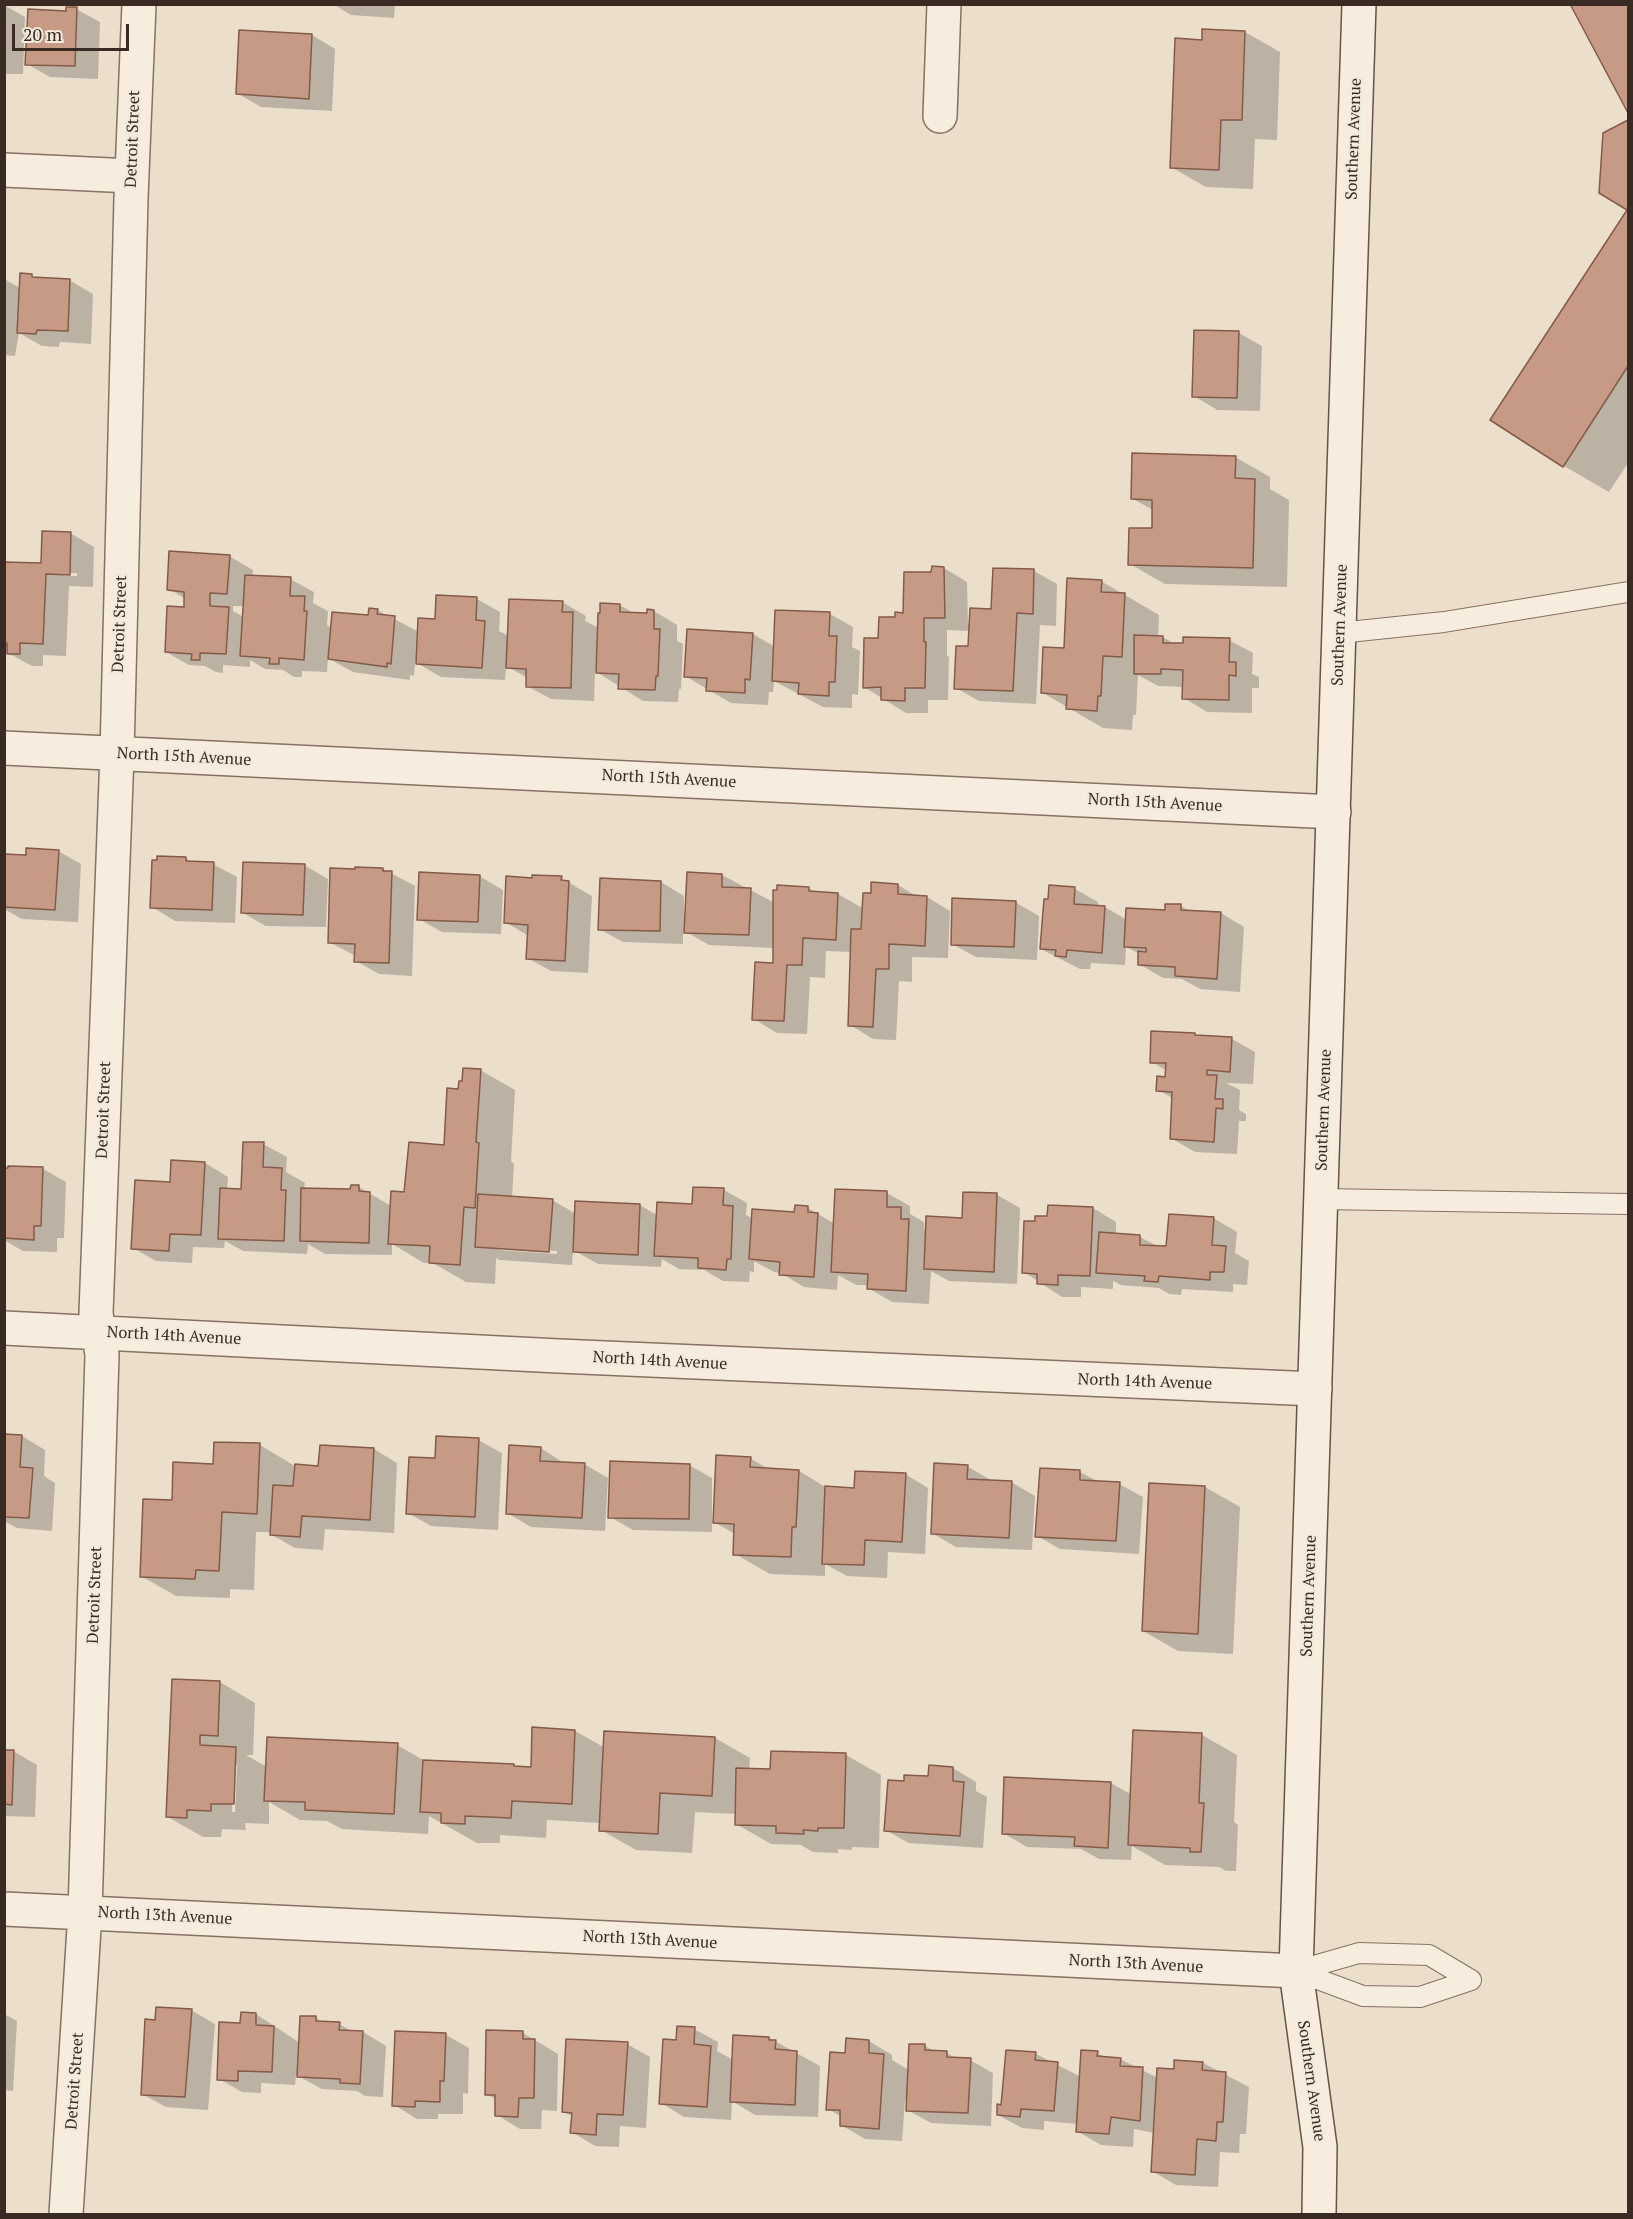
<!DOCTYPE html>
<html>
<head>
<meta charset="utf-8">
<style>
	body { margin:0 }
	#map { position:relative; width:1633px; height:2219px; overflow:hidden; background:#ebdfcc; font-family:"PT Serif",serif }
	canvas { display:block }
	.frame { position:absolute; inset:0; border:6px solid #392b23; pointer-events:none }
	.scale { position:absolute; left:12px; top:24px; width:117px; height:27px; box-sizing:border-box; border:3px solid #392b23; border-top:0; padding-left:8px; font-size:18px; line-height:21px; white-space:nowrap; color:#392b23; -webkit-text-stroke:4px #f3eadb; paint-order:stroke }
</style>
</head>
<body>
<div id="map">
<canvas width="1633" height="2219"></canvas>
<div class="frame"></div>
<div class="scale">20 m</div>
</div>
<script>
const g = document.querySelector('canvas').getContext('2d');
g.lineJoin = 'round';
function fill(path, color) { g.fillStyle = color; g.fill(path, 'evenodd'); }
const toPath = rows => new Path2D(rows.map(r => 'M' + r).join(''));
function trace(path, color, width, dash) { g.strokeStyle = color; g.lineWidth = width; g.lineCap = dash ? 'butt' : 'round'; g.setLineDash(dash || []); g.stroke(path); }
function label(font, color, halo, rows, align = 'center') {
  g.font = font + ' "PT Serif",serif'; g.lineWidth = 4.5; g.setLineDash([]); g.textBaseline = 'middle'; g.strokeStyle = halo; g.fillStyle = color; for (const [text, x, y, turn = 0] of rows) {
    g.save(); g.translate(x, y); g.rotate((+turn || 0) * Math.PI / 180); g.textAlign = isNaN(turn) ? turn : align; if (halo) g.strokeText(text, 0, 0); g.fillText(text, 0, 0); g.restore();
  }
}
fill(toPath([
	[333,4,395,4,394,18,351,15],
	[1572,4,1628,4,1628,110],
	[4,5,25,17,23,74,4,74],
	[76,9,100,22,98,79,50,77,27,64,67,12],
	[1204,31,1245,32,1280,52,1277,140,1255,139,1253,189,1206,187,1171,167,1204,41],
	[312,35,335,49,332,111,261,107,237,93],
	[1628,122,1628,210,1601,192,1605,134],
	[1628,210,1628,463,1609,492,1564,466,1492,420],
	[31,275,38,279,69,280,93,294,91,344,60,342,59,347,42,346,19,333,15,356,4,355,4,279,20,288],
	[1195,332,1239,333,1262,346,1260,411,1217,410,1194,396],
	[1235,457,1270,477,1270,489,1289,500,1287,587,1165,584,1130,564,1153,530,1153,510,1133,499],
	[70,533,94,547,93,587,69,586,66,656,43,655,43,666,32,666,8,653,8,650,4,648,4,563,42,564],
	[64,573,77,573,77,576,64,576],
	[229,556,253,570,252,577,290,579,314,592,313,603,328,611,327,625,332,628,369,617,377,610,419,632,477,599,500,612,499,631,509,636,562,602,586,616,585,621,599,628,620,605,635,614,648,615,654,611,677,625,677,641,683,644,681,689,679,689,678,702,643,701,595,671,594,701,551,699,527,686,528,678,506,666,505,680,441,677,415,662,414,676,410,675,410,680,353,672,328,658,327,672,302,671,302,677,294,677,283,670,265,669,250,660,250,667,223,665,223,673,216,672,205,666,189,665,166,652,185,609,186,599,169,589],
	[233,606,244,606,244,617,233,611],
	[944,568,967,582,968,624,992,610,1034,571,1057,584,1056,626,1040,625,1036,704,979,701,956,688,970,648,970,631,947,630,947,656,949,657,948,700,928,700,928,713,906,713,864,687,880,640,896,619,904,614,933,574],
	[1101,581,1159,615,1158,637,1163,637,1176,645,1229,640,1253,653,1252,674,1259,677,1259,688,1252,688,1252,713,1207,712,1184,698,1184,687,1158,686,1138,675,1136,715,1133,715,1132,730,1103,728,1043,693],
	[776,611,830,614,853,627,852,647,860,651,858,695,852,694,852,708,823,707,774,681,773,692,769,692,768,705,731,703,685,676,753,634,775,647],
	[58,851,81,864,78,922,22,919,4,909,4,856,27,857],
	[186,858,193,863,213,864,237,877,235,923,175,921,152,907],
	[304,865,328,879,326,927,266,926,243,913],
	[383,869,415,886,412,976,379,974,356,961,356,956,329,942],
	[722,875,775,903,808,888,817,893,838,894,864,909,873,895,898,885,918,897,927,897,950,911,948,958,912,957,912,982,899,981,896,1040,873,1039,850,1025,852,952,826,951,825,978,810,977,807,1034,777,1033,754,1019,774,964,774,948,709,945,683,930,683,944,623,942,599,929,661,882,684,896,684,917,687,918],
	[479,876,503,890,501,934,442,932,419,919],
	[561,878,592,896,588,973,551,971,527,958,529,936,505,922,534,879],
	[1075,889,1098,902,1098,907,1105,907,1127,920,1167,912,1181,906,1191,912,1221,913,1244,927,1240,992,1200,989,1182,979,1163,978,1139,964,1140,954,1126,947,1125,965,1091,963,1090,969,1080,969,1041,949],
	[1015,902,1039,916,1037,960,976,957,952,944],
	[1194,1034,1199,1037,1232,1039,1255,1052,1253,1084,1226,1083,1240,1090,1239,1110,1246,1114,1246,1121,1239,1121,1237,1154,1195,1152,1171,1138,1174,1099,1158,1090,1167,1078,1167,1071,1152,1062],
	[480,1070,515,1090,511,1161,514,1164,512,1198,552,1200,576,1214,576,1203,640,1205,658,1216,694,1206,724,1190,747,1203,746,1215,753,1219,796,1214,808,1208,835,1224,887,1193,910,1206,910,1214,924,1222,924,1230,927,1230,964,1219,997,1195,1020,1208,1017,1284,949,1281,931,1271,929,1304,892,1302,868,1288,868,1285,856,1285,838,1275,837,1290,804,1287,781,1273,774,1272,754,1261,754,1272,750,1271,749,1282,723,1281,704,1270,679,1269,662,1259,661,1267,598,1264,573,1250,572,1265,500,1260,496,1258,495,1284,466,1282,433,1263,424,1263,392,1244,392,1255,325,1254,308,1244,307,1254,243,1251,225,1241,224,1248,193,1247,192,1263,156,1261,133,1248,171,1184,205,1163,228,1177,227,1190,243,1191,263,1144,287,1157,286,1172,305,1183,304,1189,352,1190,359,1187,391,1206,445,1146,460,1091],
	[499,1247,557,1251,557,1254,499,1250],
	[4,1168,43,1169,66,1182,64,1238,57,1238,57,1252,23,1251,4,1240],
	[1093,1208,1116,1222,1116,1235,1140,1237,1159,1247,1168,1248,1213,1218,1237,1232,1235,1253,1249,1261,1247,1285,1233,1284,1233,1292,1182,1289,1181,1295,1169,1294,1159,1288,1121,1285,1113,1281,1113,1289,1081,1287,1081,1297,1062,1297,1024,1272,1037,1222],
	[4,1435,22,1436,45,1450,44,1476,55,1483,52,1531,17,1528,4,1521],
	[478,1440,502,1453,498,1530,431,1526,408,1513,437,1460],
	[260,1445,295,1466,320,1467,374,1449,397,1463,394,1533,325,1529,323,1550,295,1548,272,1535,272,1532,256,1532,254,1590,230,1589,230,1598,176,1596,141,1576,173,1502,215,1466],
	[541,1448,564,1463,584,1464,608,1478,605,1531,531,1527,507,1513],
	[750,1458,770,1470,799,1471,827,1488,856,1489,905,1474,928,1488,925,1554,888,1552,887,1578,847,1576,825,1564,825,1576,770,1574,735,1554,735,1534,714,1522],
	[689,1465,712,1478,712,1532,633,1530,610,1517],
	[968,1467,991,1480,1011,1482,1035,1496,1032,1550,956,1547,932,1533],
	[1080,1472,1099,1482,1119,1484,1143,1497,1139,1554,1060,1549,1037,1536],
	[1150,1484,1205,1487,1240,1507,1233,1654,1178,1651,1143,1631],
	[174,1681,220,1682,255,1703,253,1755,246,1755,267,1767,397,1745,427,1762,514,1766,518,1768,532,1769,575,1731,605,1748,715,1738,750,1758,749,1770,772,1771,846,1755,881,1775,879,1848,852,1847,852,1850,838,1849,838,1853,813,1852,801,1845,771,1844,736,1824,736,1814,695,1812,692,1853,636,1850,601,1830,601,1823,547,1820,546,1838,500,1835,500,1843,477,1843,429,1816,428,1834,342,1829,327,1821,300,1820,269,1802,269,1824,245,1823,246,1830,222,1829,221,1837,203,1837,168,1817],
	[234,1765,237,1765,235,1812,232,1812],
	[1202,1735,1237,1755,1234,1822,1238,1825,1236,1871,1226,1871,1219,1867,1165,1865,1132,1846,1131,1860,1099,1859,1081,1849,1027,1847,1003,1833,1111,1783,1132,1795],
	[4,1751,13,1751,37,1765,35,1817,4,1816],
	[930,1767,953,1768,976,1782,976,1791,987,1797,983,1848,909,1843,885,1830,905,1783,929,1778],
	[191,2010,215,2024,208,2110,166,2107,142,2094,156,2021],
	[4,2014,17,2021,13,2091,4,2090],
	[256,2014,300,2043,316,2018,324,2023,339,2024,353,2032,363,2032,386,2046,383,2097,365,2096,357,2091,322,2089,296,2075,295,2085,261,2083,261,2093,242,2092,219,2079,241,2024],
	[694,2029,718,2042,717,2051,733,2060,769,2038,820,2066,818,2117,755,2115,732,2101,731,2120,684,2117,661,2103,678,2041],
	[523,2033,558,2054,557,2111,542,2110,541,2129,520,2129,497,2115,497,2100,486,2094],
	[446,2035,469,2048,468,2094,463,2093,463,2114,438,2114,438,2119,417,2119,394,2105],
	[869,2041,892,2055,892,2060,909,2070,925,2046,936,2052,947,2053,957,2059,970,2060,993,2073,991,2126,931,2123,907,2110,908,2100,905,2100,902,2141,865,2139,841,2125,842,2117,828,2109,846,2055],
	[627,2044,650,2057,646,2128,620,2126,619,2147,595,2146,572,2132,573,2117,563,2111],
	[1097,2053,1106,2058,1120,2059,1158,2078,1203,2063,1249,2087,1246,2134,1240,2134,1239,2153,1220,2152,1218,2187,1176,2185,1152,2171,1155,2133,1134,2129,1133,2147,1101,2145,1077,2131,1078,2124,1044,2121,1044,2130,1022,2128,998,2115,1036,2054,1081,2077]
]), '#0003');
const building = toPath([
	[1570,4,1628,4,1628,113,1570,4],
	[66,7,77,7,75,66,25,65,28,9,66,11,66,7],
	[1202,29,1245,31,1242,120,1221,120,1219,170,1170,168,1175,38,1202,40,1202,29],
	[239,30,312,34,309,99,236,94,239,30],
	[1628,120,1628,366,1563,467,1490,420,1627,210,1599,193,1603,133,1628,120],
	[20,273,32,274,32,277,70,279,68,331,37,330,36,334,17,333,20,273],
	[1194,330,1239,331,1237,398,1192,397,1194,330],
	[1132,453,1236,456,1235,478,1255,479,1253,568,1128,565,1129,528,1152,528,1152,500,1131,499,1132,453],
	[42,531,71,532,70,575,46,574,43,644,20,643,20,654,7,654,7,643,4,643,4,562,41,563,42,531],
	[169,551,230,555,227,594,210,593,210,606,229,607,226,654,200,653,200,660,191,660,192,654,165,652,167,606,184,607,184,592,167,590,169,551],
	[932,566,944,567,945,618,924,618,924,642,926,642,925,688,905,688,905,701,881,700,881,687,863,688,864,638,878,638,879,617,895,617,895,612,903,613,904,572,931,572,932,566],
	[993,568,1034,569,1033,614,1017,613,1013,691,954,689,956,646,968,646,970,608,991,609,993,568],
	[245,575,291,577,290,596,305,596,304,611,307,611,304,660,279,658,279,664,269,664,270,658,240,656,245,575],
	[1067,578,1102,580,1101,592,1125,593,1122,657,1103,656,1101,696,1098,696,1097,711,1066,709,1067,695,1041,693,1043,647,1064,648,1067,578],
	[436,595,477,597,476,620,485,621,482,668,416,664,418,618,435,619,436,595],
	[509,599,563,601,562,612,573,612,571,688,526,687,526,669,506,668,509,599],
	[600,603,620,604,620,612,647,613,647,609,654,610,654,629,660,629,658,676,656,676,655,690,618,689,619,674,596,673,598,613,600,613,600,603],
	[369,608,378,609,377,614,395,616,391,664,387,663,387,667,328,659,332,612,368,615,369,608],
	[775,610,830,612,829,636,837,636,835,682,829,682,829,696,798,694,799,683,772,681,775,610],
	[687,629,753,633,750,680,745,679,745,693,706,691,707,678,684,677,687,629],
	[1134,635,1163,636,1163,643,1183,643,1183,637,1230,638,1229,662,1236,662,1236,676,1229,675,1229,700,1182,699,1183,670,1161,669,1161,674,1134,674,1134,635],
	[26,848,59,850,55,910,4,907,4,854,26,855,26,848],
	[157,856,186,857,186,861,214,862,212,910,150,908,152,860,157,860,157,856],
	[243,862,305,864,303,915,241,913,243,862],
	[355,867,383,868,383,871,392,871,389,963,354,962,355,944,328,943,330,868,355,869,355,867],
	[419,872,480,875,478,922,417,920,419,872],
	[687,872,722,874,722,887,751,888,749,935,684,933,687,872],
	[532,875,562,876,561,880,569,881,565,961,526,959,528,925,504,923,506,876,532,878,532,875],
	[600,878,661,881,660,931,598,930,600,878],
	[871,882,898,884,898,894,927,896,925,946,889,944,889,969,876,969,873,1027,848,1026,851,929,861,929,863,893,871,893,871,882],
	[777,885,809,887,809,891,838,893,836,940,803,938,802,965,787,965,784,1021,752,1020,755,962,773,963,773,890,777,890,777,885],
	[1049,885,1075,887,1074,904,1105,906,1102,953,1067,950,1066,957,1055,956,1056,950,1040,949,1044,899,1048,899,1049,885],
	[952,898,1016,901,1014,947,951,945,952,898],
	[1165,904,1181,904,1181,910,1221,912,1217,979,1175,976,1175,967,1138,965,1138,951,1146,952,1146,948,1124,947,1126,908,1165,910,1165,904],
	[1151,1031,1195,1033,1195,1035,1232,1037,1230,1072,1207,1070,1207,1075,1217,1075,1215,1099,1223,1099,1223,1109,1216,1108,1214,1142,1170,1139,1172,1092,1156,1091,1157,1076,1165,1077,1166,1063,1150,1063,1151,1031],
	[463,1068,481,1069,476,1142,479,1143,475,1208,464,1207,460,1265,429,1263,430,1246,388,1244,391,1191,404,1192,409,1142,444,1145,447,1088,458,1089,459,1081,462,1081,463,1068],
	[243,1142,264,1142,263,1167,282,1168,281,1190,286,1190,284,1241,218,1239,220,1188,241,1189,243,1142],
	[171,1160,205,1162,201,1235,170,1234,169,1251,131,1249,135,1180,170,1182,171,1160],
	[8,1166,43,1167,41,1226,34,1226,34,1240,4,1238,4,1168,8,1168,8,1166],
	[351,1185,359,1185,359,1191,370,1192,369,1243,300,1241,301,1188,350,1189,351,1185],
	[693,1187,724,1188,723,1205,733,1206,731,1259,727,1259,726,1270,698,1268,698,1258,654,1256,657,1202,692,1204,693,1187],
	[835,1189,887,1191,887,1207,901,1207,901,1219,909,1219,906,1291,867,1289,868,1274,831,1272,835,1189],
	[963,1192,997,1193,994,1272,924,1269,926,1216,962,1218,963,1192],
	[478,1194,553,1199,549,1252,475,1247,478,1194],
	[575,1201,640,1204,638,1255,573,1252,575,1201],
	[795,1205,808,1206,808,1212,818,1213,814,1277,779,1275,780,1262,749,1259,752,1209,794,1212,795,1205],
	[1048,1205,1093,1207,1090,1276,1058,1275,1058,1285,1037,1284,1037,1274,1022,1273,1024,1221,1035,1221,1035,1216,1047,1216,1048,1205],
	[1169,1214,1214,1217,1212,1245,1226,1246,1224,1272,1210,1272,1210,1280,1159,1276,1158,1282,1144,1281,1145,1276,1096,1273,1099,1232,1140,1235,1140,1245,1166,1246,1169,1214],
	[4,1434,22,1435,20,1467,33,1468,29,1518,4,1517,4,1434],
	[436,1436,479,1438,475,1517,406,1514,409,1457,435,1458,436,1436],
	[214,1442,260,1443,257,1514,222,1512,219,1571,196,1570,195,1579,140,1577,143,1499,172,1500,173,1462,213,1464,214,1442],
	[320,1445,374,1448,370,1520,302,1516,300,1537,270,1535,273,1485,293,1486,295,1464,318,1466,320,1445],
	[509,1445,541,1447,540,1461,585,1463,582,1518,506,1514,509,1445],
	[716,1455,751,1457,750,1467,799,1470,796,1527,792,1527,791,1557,733,1555,734,1524,713,1523,716,1455],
	[610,1461,690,1464,689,1519,608,1518,610,1461],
	[934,1463,968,1465,967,1479,1012,1481,1009,1538,931,1534,934,1463],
	[1040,1468,1080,1470,1080,1480,1120,1482,1116,1541,1035,1537,1040,1468],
	[855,1471,906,1473,902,1542,865,1540,864,1565,822,1564,825,1486,854,1488,855,1471],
	[1149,1483,1205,1486,1198,1634,1142,1631,1149,1483],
	[172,1679,220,1681,218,1736,200,1735,200,1745,236,1747,234,1804,211,1804,211,1811,187,1810,187,1818,166,1817,172,1679],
	[532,1727,575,1730,572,1804,512,1801,511,1818,465,1816,465,1824,441,1823,441,1813,420,1812,423,1760,514,1764,514,1766,531,1767,532,1727],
	[1133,1730,1202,1733,1199,1803,1204,1803,1201,1852,1190,1852,1190,1848,1128,1845,1133,1730],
	[604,1731,715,1737,712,1796,660,1793,658,1834,599,1831,604,1731],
	[267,1737,398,1743,394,1814,305,1810,305,1802,264,1801,267,1737],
	[4,1750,14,1750,12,1805,4,1804,4,1750],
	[771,1751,846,1753,844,1828,818,1828,818,1831,803,1830,804,1834,776,1833,776,1826,735,1825,736,1768,770,1769,771,1751],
	[929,1765,953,1767,953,1781,964,1782,960,1836,884,1831,888,1780,904,1781,904,1775,928,1776,929,1765],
	[1004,1777,1111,1782,1108,1848,1074,1846,1075,1837,1002,1834,1004,1777],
	[156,2007,192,2009,185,2097,141,2095,145,2019,155,2020,156,2007],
	[241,2012,256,2013,256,2025,274,2026,272,2072,238,2071,238,2081,217,2080,219,2022,240,2023,241,2012],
	[300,2016,316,2016,316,2021,340,2022,339,2030,363,2031,360,2084,340,2083,340,2079,297,2077,300,2016],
	[677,2026,695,2027,694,2044,711,2046,707,2107,659,2104,663,2039,676,2040,677,2026],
	[486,2030,523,2031,523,2039,535,2039,534,2098,519,2098,518,2117,495,2116,495,2095,485,2095,486,2030],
	[395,2031,446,2033,444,2081,440,2081,440,2102,415,2101,415,2107,392,2106,395,2031],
	[733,2035,769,2037,769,2040,776,2040,775,2049,797,2051,795,2105,730,2102,733,2035],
	[846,2038,869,2040,869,2053,884,2054,879,2129,840,2126,840,2110,826,2110,830,2052,845,2053,846,2038],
	[566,2039,628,2042,623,2115,597,2114,596,2135,570,2133,572,2113,562,2112,566,2039],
	[909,2044,925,2044,925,2050,947,2051,947,2057,971,2058,968,2113,906,2111,909,2044],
	[1006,2050,1036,2052,1035,2060,1058,2062,1054,2111,1021,2109,1020,2117,997,2115,997,2104,1001,2105,1006,2050],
	[1081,2050,1098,2051,1097,2056,1121,2058,1120,2066,1143,2067,1140,2121,1111,2117,1109,2134,1076,2132,1081,2050],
	[1174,2060,1203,2062,1202,2070,1226,2072,1223,2122,1217,2122,1216,2141,1197,2139,1195,2175,1151,2172,1157,2068,1174,2069,1174,2060]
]);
fill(building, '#c69a85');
trace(building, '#845a49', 1.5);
const lane = toPath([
	[1339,633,1444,622,1628,592],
	[1321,1199,1628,1204],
	[1359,1953,1429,1955,1471,1980,1420,1997,1363,1996,1296,1971,1359,1953]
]);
const street = toPath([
	[940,116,944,4],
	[4,170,132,176],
	[4,748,1334,812],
	[4,1328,559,1356,1315,1389],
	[4,1909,1296,1971],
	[66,2214,85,1912,102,1355,96,1313,117,754,131,198,139,4]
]);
const secondary = toPath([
	[1319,2214,1320,2147,1296,1971,1359,4]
]);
trace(lane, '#877161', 22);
trace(street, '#877161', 36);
trace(secondary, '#695344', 36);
trace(lane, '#f6eddf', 20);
trace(street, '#f6eddf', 33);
trace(secondary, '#f6eddf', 33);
label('16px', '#392b23', '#f3eadb', [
	["Detroit Street",133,139,-88],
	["Southern Avenue",1354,139,-88],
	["Detroit Street",120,624,-88],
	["Southern Avenue",1340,625,-88],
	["North 15th Avenue",184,757,3],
	["North 15th Avenue",669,779,3],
	["North 15th Avenue",1155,803,3],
	["Detroit Street",104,1110,-88],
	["Southern Avenue",1324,1110,-88],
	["North 14th Avenue",174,1336,3],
	["North 14th Avenue",660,1361,3],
	["North 14th Avenue",1145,1382,2],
	["Detroit Street",95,1595,-88],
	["Southern Avenue",1309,1596,-88],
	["North 13th Avenue",165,1916,3],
	["North 13th Avenue",650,1940,3],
	["North 13th Avenue",1136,1964,3],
	["Detroit Street",75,2081,-86],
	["Southern Avenue",1311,2081,82]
]);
</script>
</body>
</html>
